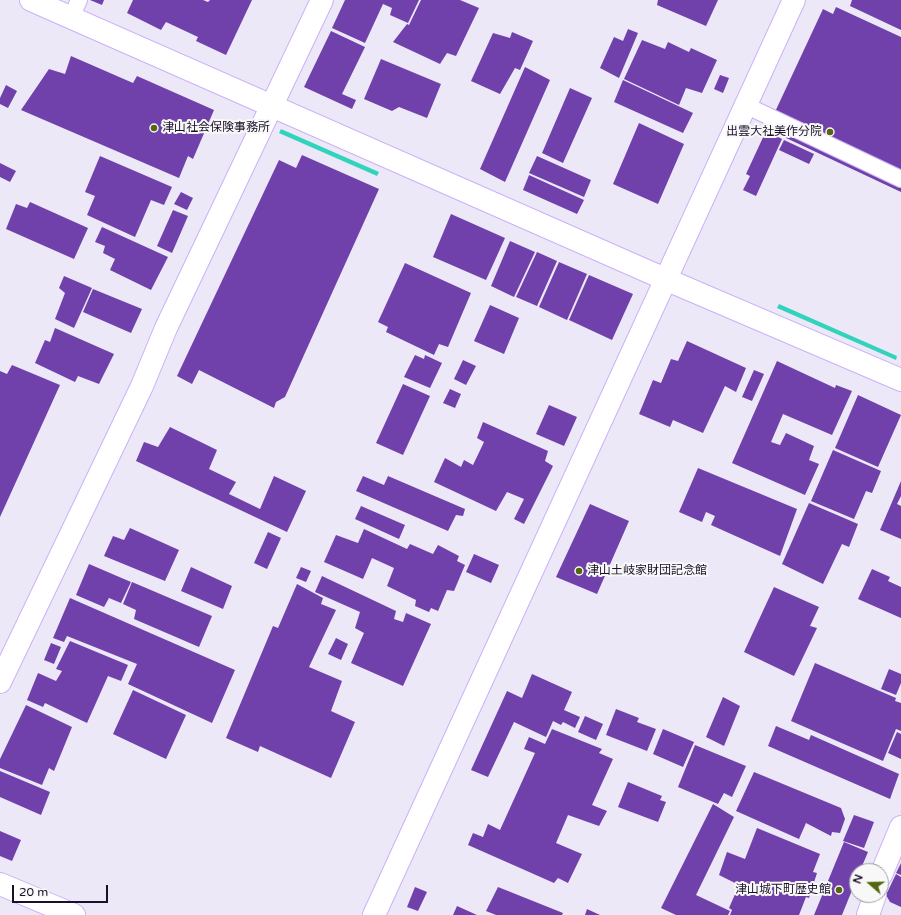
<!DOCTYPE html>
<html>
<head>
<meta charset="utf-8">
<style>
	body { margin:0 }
	#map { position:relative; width:901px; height:915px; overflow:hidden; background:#ede8f7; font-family:"Varela Round",sans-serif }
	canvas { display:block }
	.north { position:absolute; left:849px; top:863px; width:40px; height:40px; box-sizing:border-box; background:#f8f8f8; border:1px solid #a09ba6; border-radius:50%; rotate:290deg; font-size:11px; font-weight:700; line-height:16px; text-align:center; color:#1b102a }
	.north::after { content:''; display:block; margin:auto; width:14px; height:18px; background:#556610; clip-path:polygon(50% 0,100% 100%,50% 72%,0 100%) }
	.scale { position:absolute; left:12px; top:885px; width:96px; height:18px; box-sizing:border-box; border:2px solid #1b102a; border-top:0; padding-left:5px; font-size:12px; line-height:14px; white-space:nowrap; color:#1b102a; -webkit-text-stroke:3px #f8f8f8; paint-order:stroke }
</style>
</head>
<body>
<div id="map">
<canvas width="901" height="915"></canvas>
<div class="north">N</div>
<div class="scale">20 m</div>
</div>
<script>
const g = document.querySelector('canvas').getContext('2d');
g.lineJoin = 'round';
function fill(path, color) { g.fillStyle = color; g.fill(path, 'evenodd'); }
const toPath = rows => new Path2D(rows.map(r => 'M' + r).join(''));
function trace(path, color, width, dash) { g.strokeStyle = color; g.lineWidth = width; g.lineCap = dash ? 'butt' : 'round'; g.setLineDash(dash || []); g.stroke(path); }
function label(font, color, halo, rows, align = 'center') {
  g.font = font + ' "Varela Round","Noto Sans JP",sans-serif'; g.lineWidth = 4; g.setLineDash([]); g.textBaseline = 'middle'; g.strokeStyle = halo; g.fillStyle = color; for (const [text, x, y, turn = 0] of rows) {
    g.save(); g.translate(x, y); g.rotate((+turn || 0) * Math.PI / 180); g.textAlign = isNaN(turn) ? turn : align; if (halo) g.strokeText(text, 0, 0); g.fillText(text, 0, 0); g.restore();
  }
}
fill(toPath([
	[281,129,379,172,377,176,279,133],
	[779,304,897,356,896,360,777,308]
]), '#32d3bd');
fill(toPath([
	[90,0,104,0,102,5],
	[133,0,203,0,208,2,210,0,252,0,226,55,196,41,198,37,166,22,161,30,127,13],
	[345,0,419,0,408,23,390,15,392,8,383,4,365,43,332,28],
	[421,0,460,0,479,8,456,56,447,53,440,64,393,42,407,24,409,25],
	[658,0,718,0,706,26,657,5],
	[852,0,901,0,901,30,850,6],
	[836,7,901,37,901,192,767,129,823,9,833,14],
	[628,29,638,33,619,78,600,68,614,37,623,41],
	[331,31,365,47,342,94,356,100,352,109,304,87],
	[512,32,533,41,520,70,515,68,500,94,471,81,493,33,510,38],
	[642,40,665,49,668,42,689,52,691,48,717,60,702,93,686,88,679,105,624,79],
	[71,56,133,83,137,76,214,110,193,159,188,156,179,178,21,110,49,69,65,74],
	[381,59,441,84,427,118,399,107,392,111,364,99],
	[525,67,550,80,505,182,480,169],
	[720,75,729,78,723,93,714,89],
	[623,80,693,113,683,133,614,102],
	[6,85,17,91,8,108,0,104,0,98],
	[570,88,592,98,563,163,542,153],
	[639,123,684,144,658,204,613,184],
	[766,131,782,139,756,196,743,190,750,176,746,174],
	[784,140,814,154,809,164,779,150],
	[302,155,379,189,285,397,276,402,274,408,199,370,192,384,177,376,279,160,296,168],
	[100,156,172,187,164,205,151,200,135,237,87,215,95,196,85,192],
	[537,156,591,180,584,197,529,173],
	[0,163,16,171,10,182,0,177],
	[529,175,584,200,577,214,523,190],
	[181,192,193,198,187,210,174,204],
	[30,202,88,228,74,259,6,229,16,204,27,208],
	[173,210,188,216,172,253,157,246],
	[451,214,505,238,486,280,433,257],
	[102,227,168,257,151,290,110,270,115,259,103,253,105,246,95,242],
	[510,241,535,252,514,297,491,286],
	[537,252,557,261,537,306,516,297],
	[559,262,587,274,567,320,539,307],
	[405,263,471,293,448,347,439,344,434,355,386,332,388,327,378,322],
	[589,275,633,294,612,340,569,320],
	[64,276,92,288,74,328,55,319,65,293,59,288],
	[93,289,142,309,131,333,83,312],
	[490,305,519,318,504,354,474,341],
	[55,328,114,354,99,384,78,376,75,382,35,363,45,340,50,342],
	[687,341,746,368,736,392,725,386,703,433,673,420,670,427,639,414,653,380,661,383,671,359,678,361],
	[415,355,424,359,425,355,442,363,430,388,404,377],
	[463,360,476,366,466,385,454,379],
	[777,361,835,388,836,385,852,391,832,435,783,414,771,442,780,445,786,433,814,446,809,460,819,464,805,495,732,463],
	[12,365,60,385,0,517,0,371,7,374],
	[754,370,764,374,752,401,742,397],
	[403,384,430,396,403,455,376,443],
	[450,389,461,394,455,408,443,403],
	[858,395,901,415,878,467,835,448],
	[549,405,577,417,564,446,536,434],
	[483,422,548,451,545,461,553,466,524,524,514,519,524,499,507,492,496,511,434,482,445,458,461,467,464,460,473,465,484,442,477,438],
	[170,427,217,450,209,469,236,482,229,494,260,509,274,476,306,491,287,532,136,461,144,442,158,447],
	[833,450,881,471,872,493,866,491,854,519,811,501],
	[698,468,797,509,780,556,711,525,715,516,706,512,702,522,679,512],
	[363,476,384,485,388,476,465,509,463,516,456,515,448,531,356,491],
	[901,481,901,496,897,504,901,506,901,539,880,530],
	[809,503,858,524,849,547,842,544,823,584,782,564],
	[590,504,629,521,597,594,556,577],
	[361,506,405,525,399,539,355,519],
	[130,528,179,550,165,581,104,556,113,536,124,540],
	[364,529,407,549,410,544,433,554,438,545,459,556,457,561,465,565,454,591,447,590,438,611,431,608,429,612,415,606,416,600,387,586,394,568,372,558,363,579,324,562,336,535,358,543],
	[268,532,281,538,267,569,254,563],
	[474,554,499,565,491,583,466,572],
	[89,564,131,582,121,603,109,598,104,607,76,595],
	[191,567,232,586,223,609,181,591],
	[301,567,311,571,306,582,296,578],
	[872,569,890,577,888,581,901,587,901,618,858,599],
	[322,576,396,611,394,619,403,622,406,613,431,624,403,686,351,663,364,633,355,628,360,612,315,592],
	[132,582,212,616,199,647,134,619,136,610,123,604],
	[297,584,323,598,321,604,336,610,309,667,342,681,331,711,355,722,331,778,260,746,258,752,226,738,273,626,278,628],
	[774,587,819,607,810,626,817,628,794,676,744,652],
	[70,598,235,670,212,723,128,684,137,664,67,636,64,642,53,638],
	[336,638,348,644,341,660,328,654],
	[70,641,128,665,121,681,108,676,87,723,45,703,43,707,27,700,38,673,56,681,62,671,56,669],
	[51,643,61,647,54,664,44,660],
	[815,663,896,698,895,701,901,703,901,731,896,729,883,761,791,721],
	[889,669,901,674,901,683,896,695,881,689],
	[532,674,572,692,564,710,580,717,575,728,563,722,561,725,553,721,546,737,514,722,488,777,471,770,507,691,522,698],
	[133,690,186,715,166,759,113,734],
	[723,697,740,706,724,746,706,737],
	[26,705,72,727,54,771,49,768,42,785,0,768,0,759],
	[616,709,639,718,637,722,656,729,647,751,606,735],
	[585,716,603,724,596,740,578,732],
	[776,726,809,740,811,735,899,774,890,799,768,746],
	[552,729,602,749,599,753,613,759,592,805,607,811,599,826,568,815,556,843,582,854,568,883,558,878,554,883,468,845,473,833,483,837,488,824,500,830,535,753,524,749,529,737,545,744],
	[663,729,694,742,683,767,653,754],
	[897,732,901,734,901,759,888,753],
	[695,745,746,766,732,797,724,793,718,804,678,787],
	[0,771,50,792,41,815,0,797],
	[754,772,841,808,845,819,840,833,832,832,831,836,806,823,799,839,736,811],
	[628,782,662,796,660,800,666,802,658,822,618,807],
	[713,804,734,817,696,895,730,911,728,915,676,915,661,908],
	[854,815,874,822,864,848,843,841],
	[757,828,820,854,813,872,817,873,809,898,806,897,799,915,730,915,732,910,729,908,739,885,719,875,727,852,745,859],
	[0,831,21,840,12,861,0,856],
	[844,842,868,852,860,871,857,871,857,878,842,915,814,915],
	[901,863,901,875,896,873],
	[896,874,901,877,901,907,890,902,886,895],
	[415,887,427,892,418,911,407,907],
	[498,887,563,913,562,915,496,915,486,911],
	[457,906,477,915,453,915],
	[587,909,600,915,585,915]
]), '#7041ab');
const service = toPath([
	[71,18,79,0],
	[745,105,901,179]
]);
const minor = toPath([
	[31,0,665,279,901,380],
	[0,682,142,386,166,328,322,0],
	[881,875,901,827],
	[0,884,74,915],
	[374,915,794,0],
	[868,915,875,895]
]);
trace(service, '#cbb0f9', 18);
trace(minor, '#cbb0f9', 24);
trace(service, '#fff', 16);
trace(minor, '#fff', 22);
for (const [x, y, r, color] of [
	[154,128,4,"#556610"],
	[830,132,4,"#556610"],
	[579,571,4,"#556610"],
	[839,890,4,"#556610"]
]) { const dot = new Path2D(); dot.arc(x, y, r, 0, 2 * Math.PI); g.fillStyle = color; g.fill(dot); trace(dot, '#f8f8f8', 1.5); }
label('12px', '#1b102a', '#f8f8f8', [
	["津山社会保険事務所",162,128],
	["出雲大社美作分院",822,132,"right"],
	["津山土岐家財団記念館",587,571],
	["津山城下町歴史館",831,890,"right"]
], 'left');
</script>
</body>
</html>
